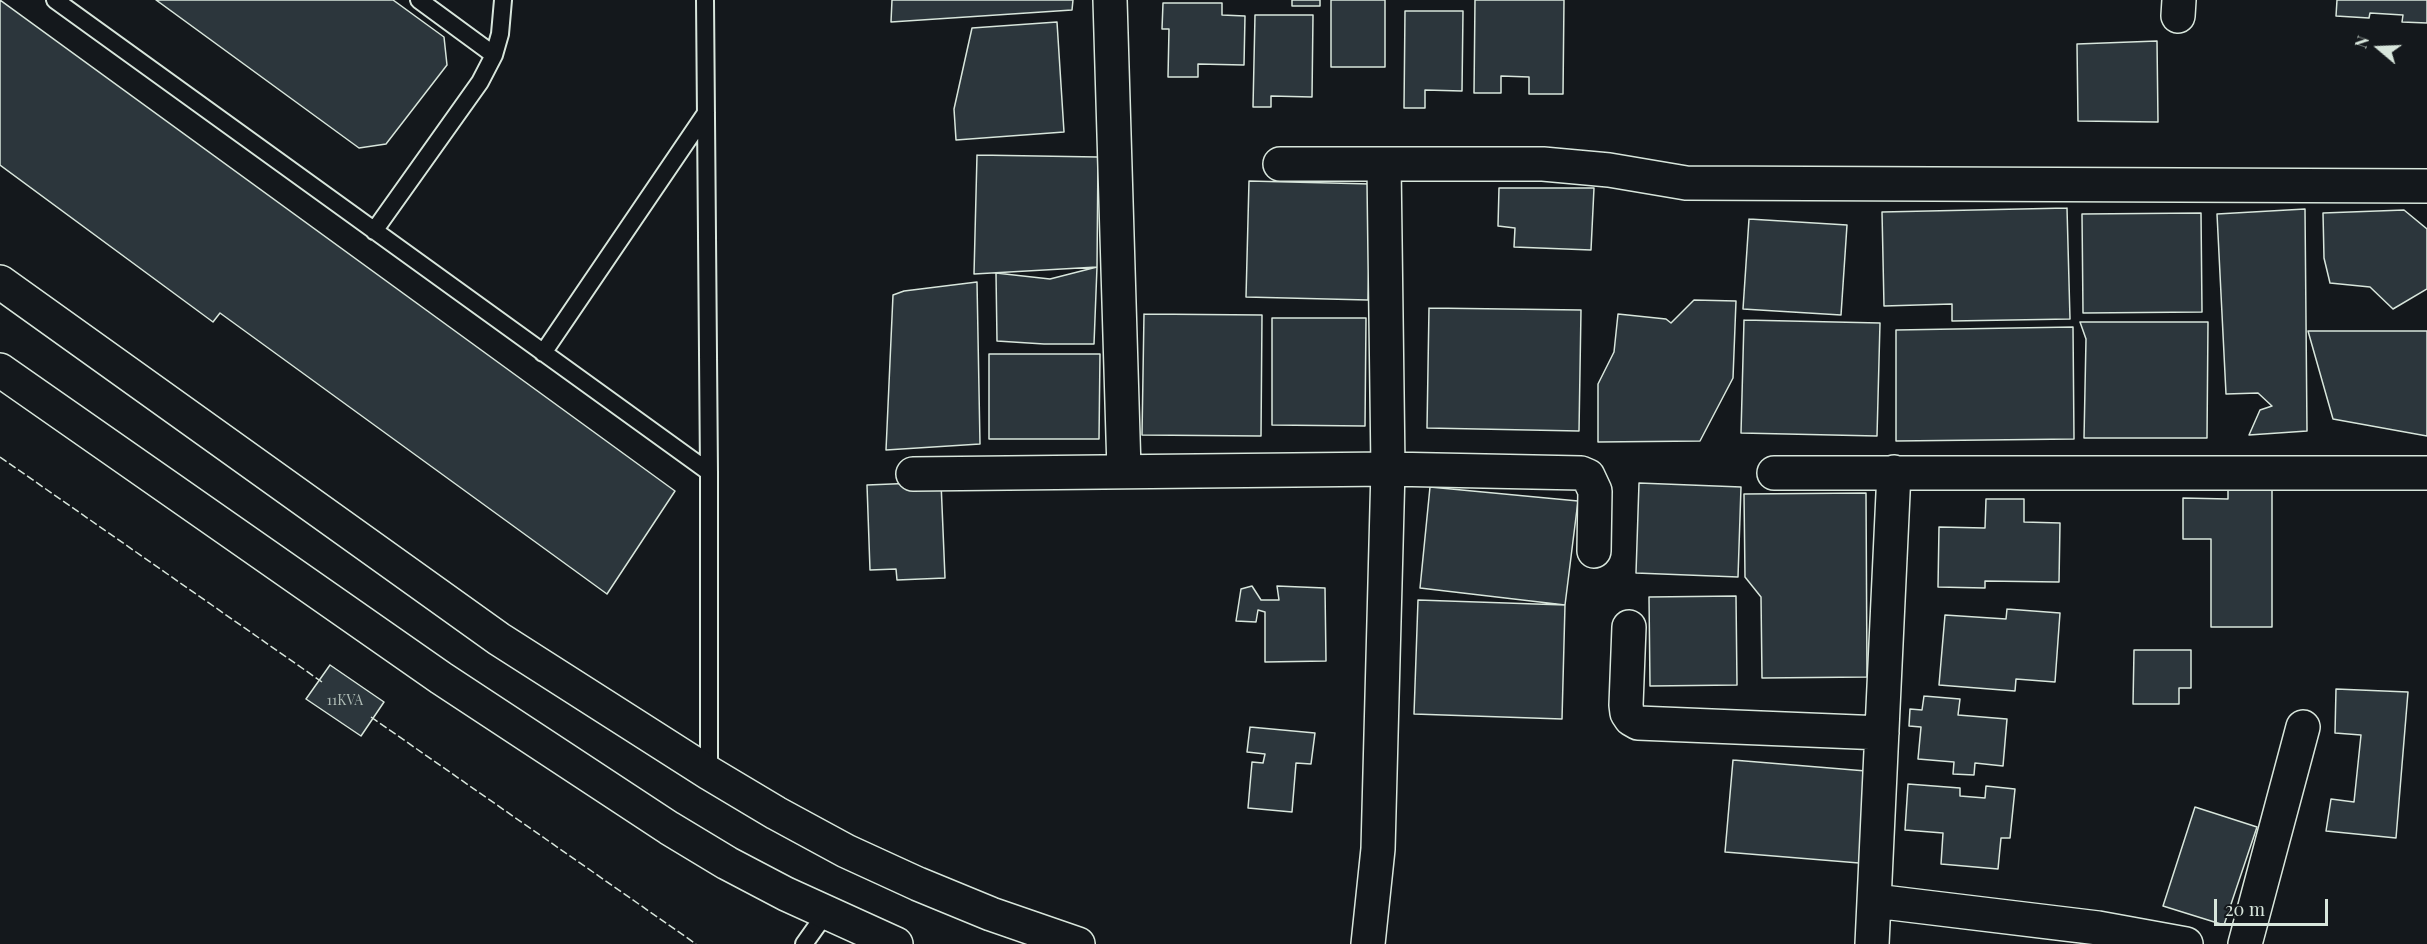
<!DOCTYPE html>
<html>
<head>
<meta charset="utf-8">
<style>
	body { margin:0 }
	#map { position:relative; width:2427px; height:944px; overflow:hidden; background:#14181c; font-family:"Playfair Display",serif }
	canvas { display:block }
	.north { position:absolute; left:2349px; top:18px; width:60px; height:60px; -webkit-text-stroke:4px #14181c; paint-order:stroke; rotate:289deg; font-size:16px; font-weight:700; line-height:24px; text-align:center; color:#d8e6dc }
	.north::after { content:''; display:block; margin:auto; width:21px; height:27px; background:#d8e6dc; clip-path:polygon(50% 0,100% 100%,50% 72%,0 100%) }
	.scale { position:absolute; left:2214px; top:899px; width:114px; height:27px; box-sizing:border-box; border:3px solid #d8e6dc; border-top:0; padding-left:8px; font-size:18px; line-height:21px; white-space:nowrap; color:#d8e6dc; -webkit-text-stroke:4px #14181c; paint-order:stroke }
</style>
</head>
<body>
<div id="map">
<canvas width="2427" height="944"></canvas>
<div class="north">N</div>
<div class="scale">20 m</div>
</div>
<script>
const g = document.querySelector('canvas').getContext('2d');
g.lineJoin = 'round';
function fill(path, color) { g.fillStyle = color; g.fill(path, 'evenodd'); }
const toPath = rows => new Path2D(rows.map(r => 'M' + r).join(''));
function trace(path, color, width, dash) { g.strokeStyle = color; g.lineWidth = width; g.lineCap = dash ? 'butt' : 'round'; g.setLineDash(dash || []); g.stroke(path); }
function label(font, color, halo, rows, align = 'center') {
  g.font = font + ' "Playfair Display",serif'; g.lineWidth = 4.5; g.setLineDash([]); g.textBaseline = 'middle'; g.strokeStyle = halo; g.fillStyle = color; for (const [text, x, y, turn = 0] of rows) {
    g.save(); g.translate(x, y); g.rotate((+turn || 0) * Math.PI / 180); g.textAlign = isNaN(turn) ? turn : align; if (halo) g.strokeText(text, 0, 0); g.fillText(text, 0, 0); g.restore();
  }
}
const building = toPath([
	[0,0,675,491,607,594,220,313,213,322,0,165,0,0],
	[156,0,393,0,444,37,447,65,386,144,359,148,156,0],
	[892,0,1073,0,1072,10,891,22,892,0],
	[1292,0,1320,0,1320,6,1292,6,1292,0],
	[1331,0,1385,0,1385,67,1331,67,1331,0],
	[1475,0,1564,0,1563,94,1529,94,1529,77,1501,76,1501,93,1474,93,1475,0],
	[2337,0,2427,0,2427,23,2402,22,2403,15,2370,13,2369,18,2336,16,2337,0],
	[1163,3,1222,3,1222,15,1245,16,1244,65,1198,64,1198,77,1168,77,1169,29,1162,29,1163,3],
	[1405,11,1463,11,1462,91,1425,90,1425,108,1404,108,1405,11],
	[1255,15,1313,15,1312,97,1271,96,1271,107,1253,107,1255,15],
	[1057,22,1064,132,956,140,954,109,972,28,1057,22],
	[2157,41,2158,122,2078,121,2077,44,2157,41],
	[977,155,1098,157,1097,267,974,274,977,155],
	[1249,181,1371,184,1368,300,1246,297,1249,181],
	[1499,188,1594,188,1591,250,1514,247,1515,228,1498,226,1499,188],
	[2067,208,2070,319,1952,321,1952,304,1884,306,1882,212,2067,208],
	[2305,209,2307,431,2249,435,2260,410,2272,406,2258,393,2226,394,2217,214,2305,209],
	[2404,210,2427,229,2427,289,2393,309,2370,287,2330,283,2324,258,2323,213,2404,210],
	[2201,213,2202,312,2083,313,2082,214,2201,213],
	[1749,219,1847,225,1841,315,1743,309,1749,219],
	[1097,267,1094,344,1044,344,997,341,996,273,1050,279,1097,267],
	[977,282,980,444,886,450,893,295,904,291,977,282],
	[1694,300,1736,301,1733,378,1700,441,1598,442,1598,384,1614,352,1618,314,1666,319,1671,323,1694,300],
	[1429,308,1581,310,1579,431,1427,428,1429,308],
	[1144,314,1262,315,1261,436,1142,435,1144,314],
	[1272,318,1366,318,1365,426,1272,425,1272,318],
	[1744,320,1880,323,1877,436,1741,433,1744,320],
	[2080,322,2208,322,2207,438,2084,438,2086,339,2080,322],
	[2073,327,2074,439,1896,441,1896,330,2073,327],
	[2308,331,2427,331,2427,436,2333,419,2308,331],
	[989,354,1100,354,1099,439,989,439,989,354],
	[941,482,945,578,897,580,896,569,870,570,867,485,941,482],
	[1639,483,1741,487,1738,577,1636,573,1639,483],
	[1430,487,1578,501,1565,605,1420,588,1430,487],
	[2228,490,2272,490,2272,627,2211,627,2211,539,2183,539,2183,498,2228,499,2228,490],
	[1866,493,1867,677,1762,678,1761,597,1745,577,1744,494,1866,493],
	[1986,499,2024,499,2024,522,2060,523,2059,582,1985,581,1985,588,1938,587,1939,527,1985,528,1986,499],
	[1252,586,1261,600,1279,600,1277,586,1325,588,1326,661,1265,662,1265,612,1258,610,1256,622,1236,621,1241,589,1252,586],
	[1736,596,1737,685,1650,686,1649,597,1736,596],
	[1418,600,1565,605,1562,719,1414,714,1418,600],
	[2007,609,2060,613,2055,682,2016,679,2015,691,1939,685,1945,615,2006,619,2007,609],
	[2134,650,2191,650,2191,688,2179,688,2179,704,2133,704,2134,650],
	[330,665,384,702,361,736,306,699,330,665],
	[2336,689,2408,692,2396,838,2326,831,2331,799,2354,802,2361,735,2335,733,2336,689],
	[1924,696,1960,699,1958,715,2007,719,2003,766,1975,763,1974,775,1953,774,1954,762,1918,759,1921,727,1909,726,1910,709,1922,710,1924,696],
	[1250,727,1315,733,1311,764,1296,763,1292,812,1248,808,1252,762,1263,763,1265,754,1247,752,1250,727],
	[1733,760,1866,771,1859,863,1725,852,1733,760],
	[1908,784,1960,788,1960,796,1985,798,1986,786,2015,789,2010,838,2001,838,1998,869,1941,864,1943,833,1905,830,1908,784],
	[2195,807,2257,827,2224,925,2163,906,2195,807]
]);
fill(building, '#2c363c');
trace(building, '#d8e6dc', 1.5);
const service = toPath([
	[55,0,709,472],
	[419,0,494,55],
	[705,0,709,472,709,773],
	[374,231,480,82,494,55,500,34,503,0],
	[543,353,706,113],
	[804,944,826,913]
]);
const minor = toPath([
	[1110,0,1124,470],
	[2178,16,2179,0],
	[1280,164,1543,164,1609,170,1686,183,2427,186],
	[1774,473,2427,473],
	[913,474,1388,469,1581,473,1588,476,1595,491,1594,551],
	[1629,627,1626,705,1627,713,1631,719,1638,723,1882,733],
	[1875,901,2098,928,2186,944],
	[1368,944,1378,849,1388,469,1384,164],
	[1872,944,1894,472],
	[2245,944,2303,727]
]);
const tertiary = toPath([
	[0,282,499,639,709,773,776,813,846,851,918,884,991,914,1078,944],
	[0,370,441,678,669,828,727,863,786,894,896,944]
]);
trace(service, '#d8e6dc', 20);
trace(minor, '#d8e6dc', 36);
trace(tertiary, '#d8e6dc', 36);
trace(service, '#14181c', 16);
trace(minor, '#14181c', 33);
trace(tertiary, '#14181c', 33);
trace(toPath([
	[0,457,322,682],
	[371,717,696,944]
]), '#d8e6dc', 1.5, [8, 3]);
label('14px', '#adbab4', null, [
	["11KVA",345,701]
]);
</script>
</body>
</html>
